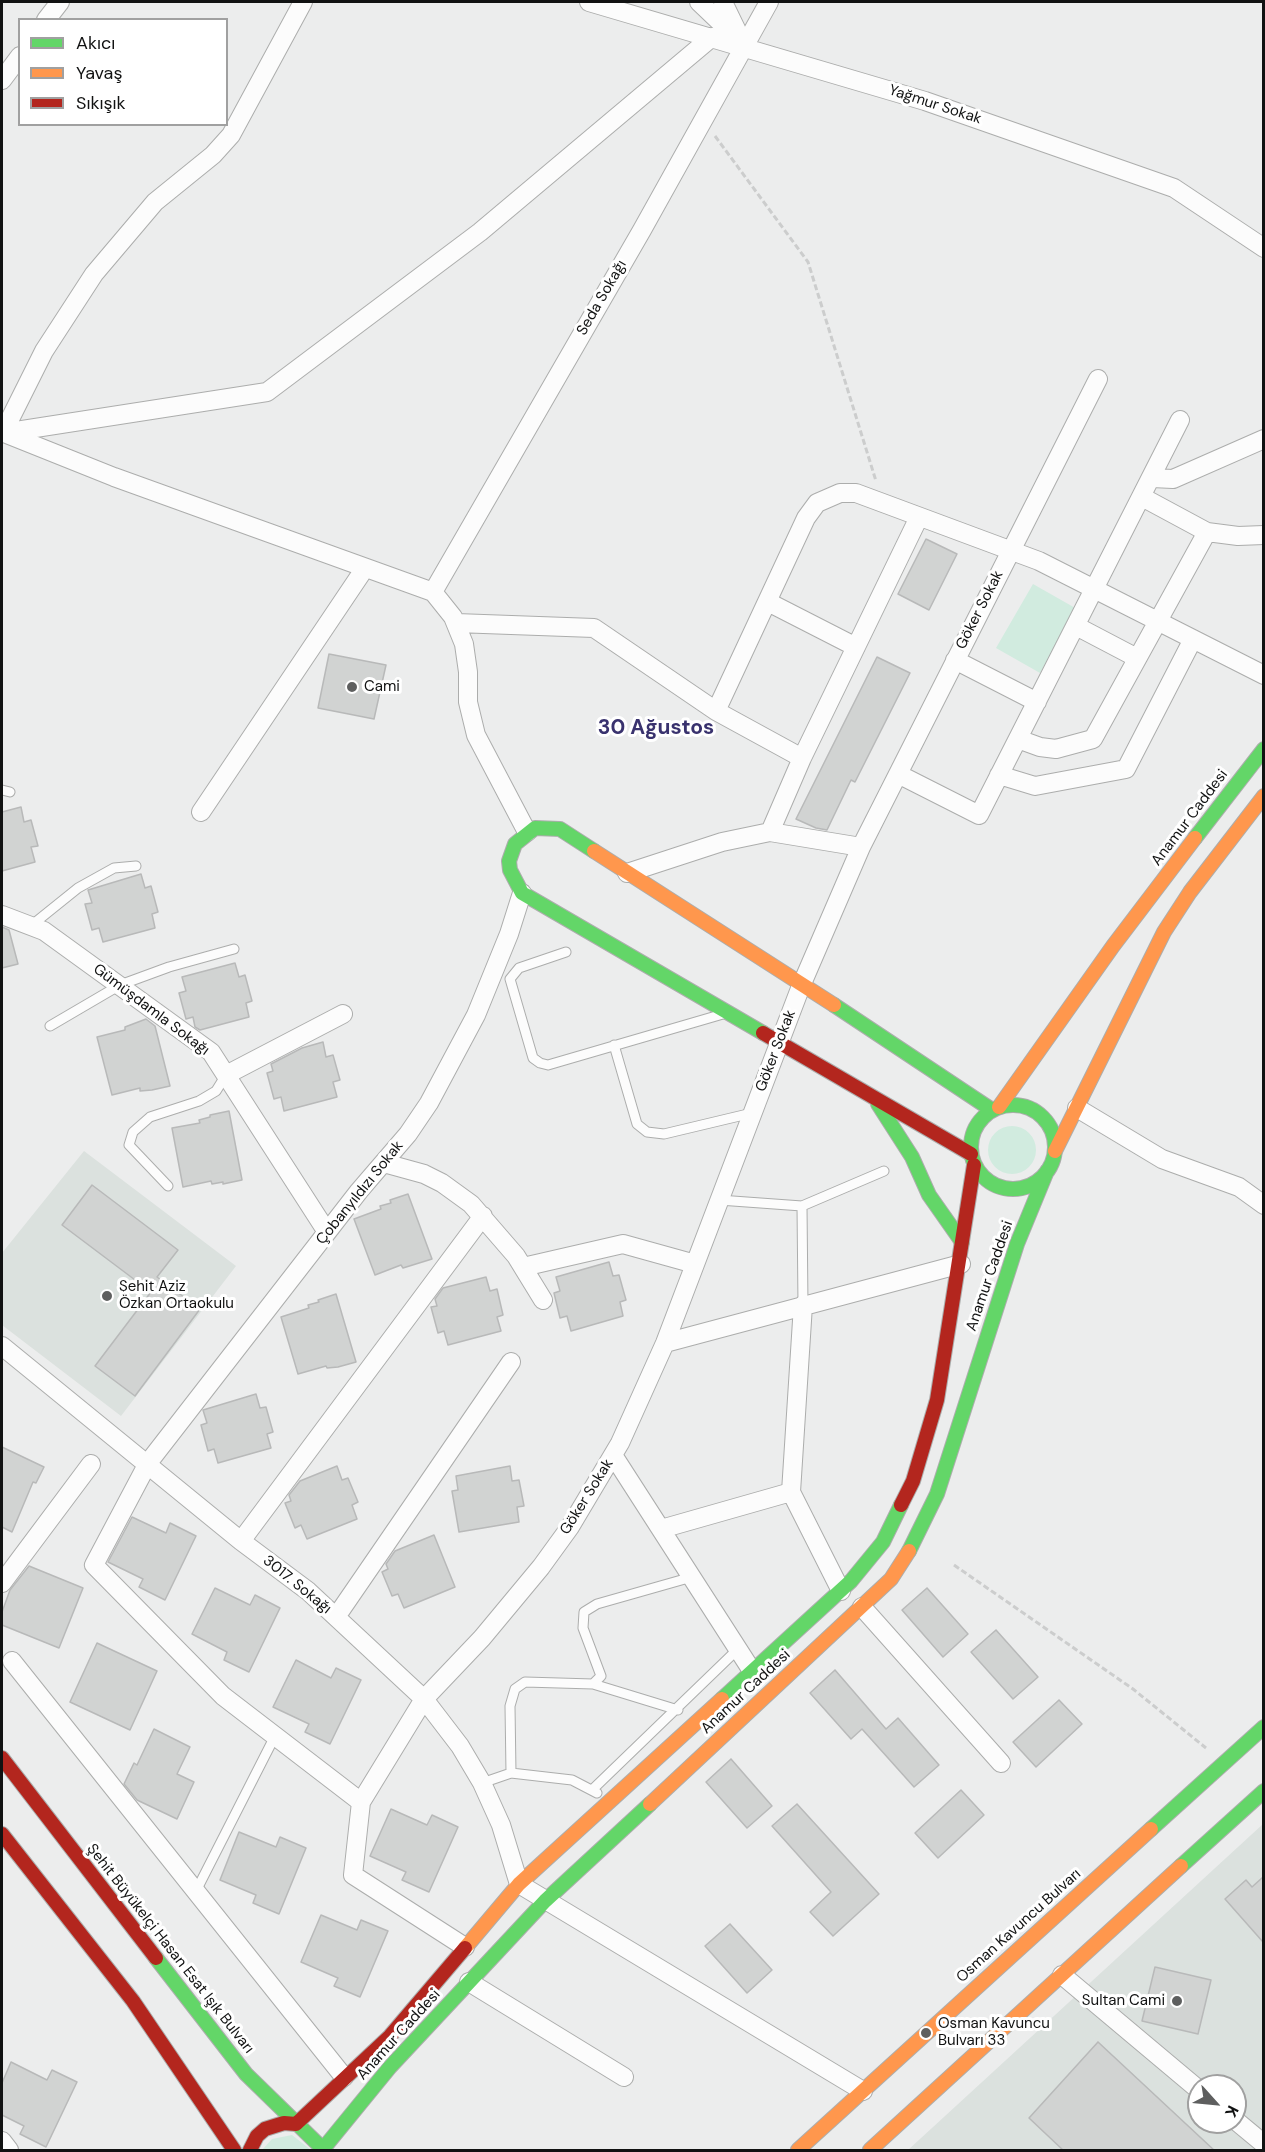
<!DOCTYPE html>
<html>
<head>
<meta charset="utf-8">
<style>
	body { margin:0 }
	#map { position:relative; width:1265px; height:2152px; overflow:hidden; background:#eceded; font-family:"DM Sans",sans-serif }
	canvas { display:block }
	.frame { position:absolute; inset:0; border:3px solid #111212; pointer-events:none }
	.legend { position:absolute; left:18px; top:18px; width:210px; height:108px; box-sizing:border-box; background:#fff; border:2px solid #a0a0a0; margin:0; padding:8px 10px; list-style:none; font-size:18px; color:#111212 }
	.legend li { display:flex; align-items:center; gap:12px; height:30px }
	.legend b { width:30px; border:2px solid #a0a0a0 }
	.north { position:absolute; left:1187px; top:2074px; width:60px; height:60px; box-sizing:border-box; background:#fff; border:2px solid #a0a0a0; border-radius:50%; rotate:117deg; font-size:16px; font-weight:700; line-height:24px; text-align:center; color:#111212 }
	.north::after { content:''; display:block; margin:auto; width:21px; height:27px; background:#5e5f5f; clip-path:polygon(50% 0,100% 100%,50% 72%,0 100%) }
</style>
</head>
<body>
<div id="map">
<canvas width="1265" height="2152"></canvas>
<div class="frame"></div>
<ul class="legend">
<li><b style="height:8px;background:#63d668"></b>Akıcı</li>
<li><b style="height:8px;background:#ff974d"></b>Yavaş</li>
<li><b style="height:8px;background:#b3261e"></b>Sıkışık</li>
</ul>
<div class="north">K</div>
</div>
<script>
const g = document.querySelector('canvas').getContext('2d');
g.lineJoin = 'round';
function fill(path, color) { g.fillStyle = color; g.fill(path, 'evenodd'); }
const toPath = rows => new Path2D(rows.map(r => 'M' + r).join(''));
function trace(path, color, width, dash) { g.strokeStyle = color; g.lineWidth = width; g.lineCap = dash ? 'butt' : 'round'; g.setLineDash(dash || []); g.stroke(path); }
function label(font, color, halo, rows, align = 'center') {
  g.font = font + ' "DM Sans",sans-serif'; g.lineWidth = 6; g.setLineDash([]); g.textBaseline = 'middle'; g.strokeStyle = halo; g.fillStyle = color; for (const [text, x, y, turn = 0] of rows) {
    g.save(); g.translate(x, y); g.rotate((+turn || 0) * Math.PI / 180); g.textAlign = isNaN(turn) ? turn : align; if (halo) g.strokeText(text, 0, 0); g.fillText(text, 0, 0); g.restore();
  }
}
fill(toPath([
	[84,1151,236,1266,121,1416,2,1325,2,1253],
	[1263,1824,1263,2150,908,2150],
	[1199,2086,1235,2086,1235,2122,1199,2122]
]), '#dbe1de');
fill(toPath([
	[1033,584,1077,609,1040,673,996,648],
	'988 1150a24 24 0 1 1 48 0a24 24 0 1 1-48 0Z',
	[292,2135,311,2150,262,2150,272,2139]
]), '#d1ebdf');
const building = toPath([
	[926,539,957,554,929,610,898,594,926,539],
	[329,654,386,665,374,719,318,708,329,654],
	[877,657,910,673,855,782,851,780,827,830,816,828,796,819,877,657],
	[21,807,24,822,31,820,38,846,31,847,35,862,2,871,2,812,21,807],
	[141,874,145,888,151,886,158,912,152,914,155,928,103,942,99,928,92,930,85,904,92,903,88,890,141,874],
	[2,927,9,930,18,964,2,968,2,927],
	[235,963,239,977,245,975,252,1001,246,1003,249,1017,200,1030,195,1027,193,1017,186,1019,179,993,186,991,182,977,235,963],
	[146,1019,155,1026,170,1086,152,1090,140,1091,140,1088,112,1095,97,1037,125,1030,125,1027,146,1019],
	[323,1042,326,1057,333,1055,340,1080,333,1082,337,1097,284,1111,281,1097,274,1099,267,1073,273,1071,271,1064,302,1048,323,1042],
	[229,1111,242,1180,223,1184,223,1182,212,1184,211,1181,183,1187,172,1128,200,1123,199,1120,210,1117,210,1115,229,1111],
	[92,1185,178,1250,157,1277,200,1309,135,1396,95,1366,151,1292,62,1225,92,1185],
	[408,1194,432,1259,403,1268,401,1265,375,1275,354,1219,381,1209,380,1206,391,1203,390,1200,408,1194],
	[609,1262,613,1276,619,1275,626,1300,620,1302,623,1316,571,1331,567,1316,560,1318,554,1293,560,1291,556,1277,609,1262],
	[486,1277,490,1291,497,1289,503,1315,497,1317,501,1331,448,1345,444,1331,438,1333,431,1307,437,1306,435,1299,443,1288,486,1277],
	[336,1294,356,1362,338,1367,327,1368,326,1366,298,1374,281,1317,309,1308,308,1305,319,1302,318,1300,336,1294],
	[256,1394,260,1408,266,1407,273,1432,267,1434,271,1448,218,1463,214,1449,208,1451,201,1425,207,1423,203,1410,256,1394],
	[2,1447,44,1467,36,1483,33,1482,12,1532,2,1527,2,1447],
	[337,1466,342,1480,348,1478,358,1502,352,1505,357,1519,307,1539,301,1525,295,1528,285,1503,291,1501,289,1495,300,1481,337,1466],
	[510,1466,512,1481,519,1480,524,1506,517,1507,519,1522,459,1532,452,1491,458,1490,456,1476,510,1466],
	[132,1517,166,1533,170,1523,196,1536,165,1600,139,1587,143,1579,108,1562,132,1517],
	[434,1535,455,1587,404,1608,398,1594,392,1596,382,1572,388,1569,386,1564,395,1551,434,1535],
	[29,1566,83,1588,59,1648,2,1625,2,1612,10,1590,29,1566],
	[215,1588,250,1605,255,1595,280,1608,249,1672,224,1660,227,1652,192,1634,215,1588],
	[927,1588,968,1634,943,1657,902,1610,927,1588],
	[996,1630,1038,1677,1013,1699,971,1652,996,1630],
	[97,1643,157,1671,130,1730,70,1702,97,1643],
	[296,1660,331,1678,336,1668,361,1680,330,1744,305,1732,309,1724,273,1707,296,1660],
	[835,1670,886,1729,898,1718,939,1765,914,1787,862,1729,851,1739,810,1693,835,1670],
	[1059,1700,1082,1724,1036,1767,1013,1742,1059,1700],
	[154,1729,190,1747,177,1774,194,1782,177,1819,137,1800,124,1784,134,1763,137,1765,154,1729],
	[731,1759,772,1806,747,1828,706,1782,731,1759],
	[961,1790,984,1815,938,1858,915,1833,961,1790],
	[797,1804,879,1894,833,1936,810,1912,831,1892,772,1826,797,1804],
	[391,1809,427,1825,432,1815,458,1827,429,1892,402,1880,406,1872,370,1856,391,1809],
	[239,1832,276,1847,280,1837,306,1848,279,1914,253,1903,256,1895,220,1880,239,1832],
	[1263,1877,1263,1942,1225,1899,1246,1880,1252,1887,1263,1877],
	[321,1915,357,1930,361,1920,388,1931,360,1997,334,1986,338,1978,301,1962,321,1915],
	[730,1924,772,1970,747,1993,705,1946,730,1924],
	[1155,1967,1211,1980,1198,2034,1142,2021,1155,1967],
	[1098,2042,1215,2151,1064,2151,1029,2118,1098,2042],
	[11,2062,47,2080,52,2070,77,2082,46,2147,20,2134,24,2126,2,2115,2,2083,11,2062]
]);
fill(building, '#d1d3d2');
trace(building, '#b8b9b9', 1.5);
const lane = toPath([
	[2,790,10,792],
	[32,925,78,888,114,868,136,866],
	[566,952,519,968,510,979,533,1058,540,1063,548,1065,723,1014],
	[50,1026,120,985,169,967,234,949],
	[614,1045,637,1124,647,1132,664,1134,752,1113],
	[168,1186,129,1145,133,1132,150,1117,199,1101,216,1091,226,1075],
	[719,1200,802,1206,884,1171],
	[802,1206,803,1305],
	[593,1684,678,1710],
	[511,1773,510,1706,515,1689,525,1682,593,1684,601,1676,583,1628,584,1612,597,1604,692,1577],
	[482,1783,511,1773,572,1780,597,1793],
	[592,1790,738,1649],
	[196,1891,274,1738]
]);
const street = toPath([
	[589,2,925,101,1174,188,1264,248],
	[699,2,743,44],
	[723,2,738,33],
	[46,20,60,2],
	[2,80,20,56],
	[3,433,267,392,480,232,712,37],
	[3,433,44,351,94,274,155,202,213,155,231,135,303,2],
	[4,433,114,477,433,592,453,617,464,644,468,672,468,702,476,735,527,832],
	[1152,478,1173,479,1264,439],
	[1142,497,1207,532],
	[433,592,642,230,769,2],
	[768,602,856,647],
	[456,623,594,628,716,711],
	[1076,626,1137,658],
	[955,660,1037,702],
	[1018,739,1040,747,1056,749,1093,739,1207,532,1238,536,1264,535],
	[802,758,716,711,806,518,817,503,840,493,856,493,1039,561,1264,675],
	[898,774,979,815,1180,420],
	[999,775,1035,786,1126,769,1193,639],
	[201,812,365,568],
	[770,832,802,758,919,517],
	[627,873,722,842,770,832,861,847],
	[2,915,44,931,211,1052,327,1232],
	[226,1075,343,1014],
	[1077,1108,1162,1159,1239,1187,1264,1205],
	[384,1163,424,1174,442,1183,471,1204,516,1256,543,1300],
	[523,1267,623,1244,695,1264],
	[665,1343,961,1264],
	[2,1346,241,1541,308,1591,424,1699,460,1746,482,1783,501,1825,519,1884,863,2091],
	[613,1455,752,1671],
	[791,1492,841,1591],
	[661,1529,791,1492,803,1305],
	[241,1541,483,1216],
	[2,1583,91,1464],
	[862,1607,1001,1763],
	[336,1617,511,1362],
	[12,1661,344,2077],
	[361,1802,223,1696,94,1565,148,1463,359,1191,408,1134,429,1103,476,1015,509,934,522,893],
	[465,1947,353,1875,361,1802,424,1699,482,1638,541,1567,570,1527,620,1443,665,1343,801,986,861,847,1098,379],
	[1062,1975,1199,2090],
	[469,1982,624,2077],
	[1235,2120,1264,2144],
	[2,2141,9,2150]
]);
const fast = toPath([
	[1195,838,1264,749],
	[594,851,560,829,535,828,515,844,509,861,510,870,522,893,763,1033],
	[834,1005,992,1110],
	[878,1104,912,1157,929,1195,962,1242],
	'971 1147a42 42 0 1 1 84 0a42 42 0 1 1-84 0Z',
	[909,1551,937,1494,1017,1244,1047,1171],
	[722,1699,851,1581,883,1542,901,1505],
	[1151,1829,1264,1727],
	[1181,1866,1264,1791],
	[156,1958,246,2074,324,2150],
	[323,2149,390,2067,545,1901,650,1804]
]);
const slow = toPath([
	[594,851,834,1005],
	[999,1107,1113,946,1195,838],
	[1055,1151,1164,932,1190,892,1264,796],
	[650,1804,891,1579,909,1551],
	[465,1948,519,1884,722,1699],
	[798,2150,1151,1829],
	[870,2150,1181,1866]
]);
const jam = toPath([
	[763,1033,971,1154],
	[901,1505,913,1481,937,1400,974,1165],
	[2,1758,156,1958],
	[2,1834,133,2001,234,2150],
	[296,2124,390,2036,465,1948],
	[250,2150,257,2136,265,2129,284,2123,296,2124]
]);
trace(lane, '#acadac', 11);
trace(street, '#acadac', 20);
trace(fast, '#acadac', 16);
trace(slow, '#acadac', 16);
trace(jam, '#acadac', 16);
trace(toPath([
	[715,136,808,262,876,481],
	[954,1565,1133,1689,1206,1748]
]), '#cccdcd', 3, [6, 3]);
trace(lane, '#fcfcfc', 9);
trace(street, '#fcfcfc', 18);
trace(fast, '#63d668', 14);
trace(slow, '#ff974d', 14);
trace(jam, '#b3261e', 14);
for (const [x, y, r, color] of [
	[352,687,6,"#5e5f5f"],
	[107,1296,6,"#5e5f5f"],
	[1177,2001,6,"#5e5f5f"],
	[926,2033,6,"#5e5f5f"]
]) { const dot = new Path2D(); dot.arc(x, y, r, 0, 2 * Math.PI); g.fillStyle = color; g.fill(dot); trace(dot, '#fff', 2); }
label('15px', '#111212', '#fff', [
	["Yağmur Sokak",935,105,18],
	["Seda Sokağı",602,298,-60],
	["Göker Sokak",980,610,-63],
	["Anamur Caddesi",1190,818,-53],
	["Gümüşdamla Sokağı",151,1010,37],
	["Göker Sokak",776,1051,-69],
	["Çobanyıldızı Sokak",360,1193,-51],
	["Anamur Caddesi",990,1276,-71],
	["Göker Sokak",587,1497,-58],
	["3017. Sokağı",297,1585,39],
	["Anamur Caddesi",746,1692,-43],
	["Osman Kavuncu Bulvarı",1019,1926,-42],
	["Şehit Büyükelçi Hasan Esat Işık Bulvarı",170,1949,52],
	["Anamur Caddesi",399,2035,-48]
]);
label('15px', '#111212', '#fff', [
	["Cami",364,687],
	["Şehit Aziz",119,1287],
	["Özkan Ortaokulu",119,1304],
	["Sultan Cami",1165,2001,"right"],
	["Osman Kavuncu",938,2024],
	["Bulvarı 33",938,2041]
], 'left');
label('bold 21px', '#39326e', '#fff', [
	["30 Ağustos",656,728]
]);
</script>
</body>
</html>
